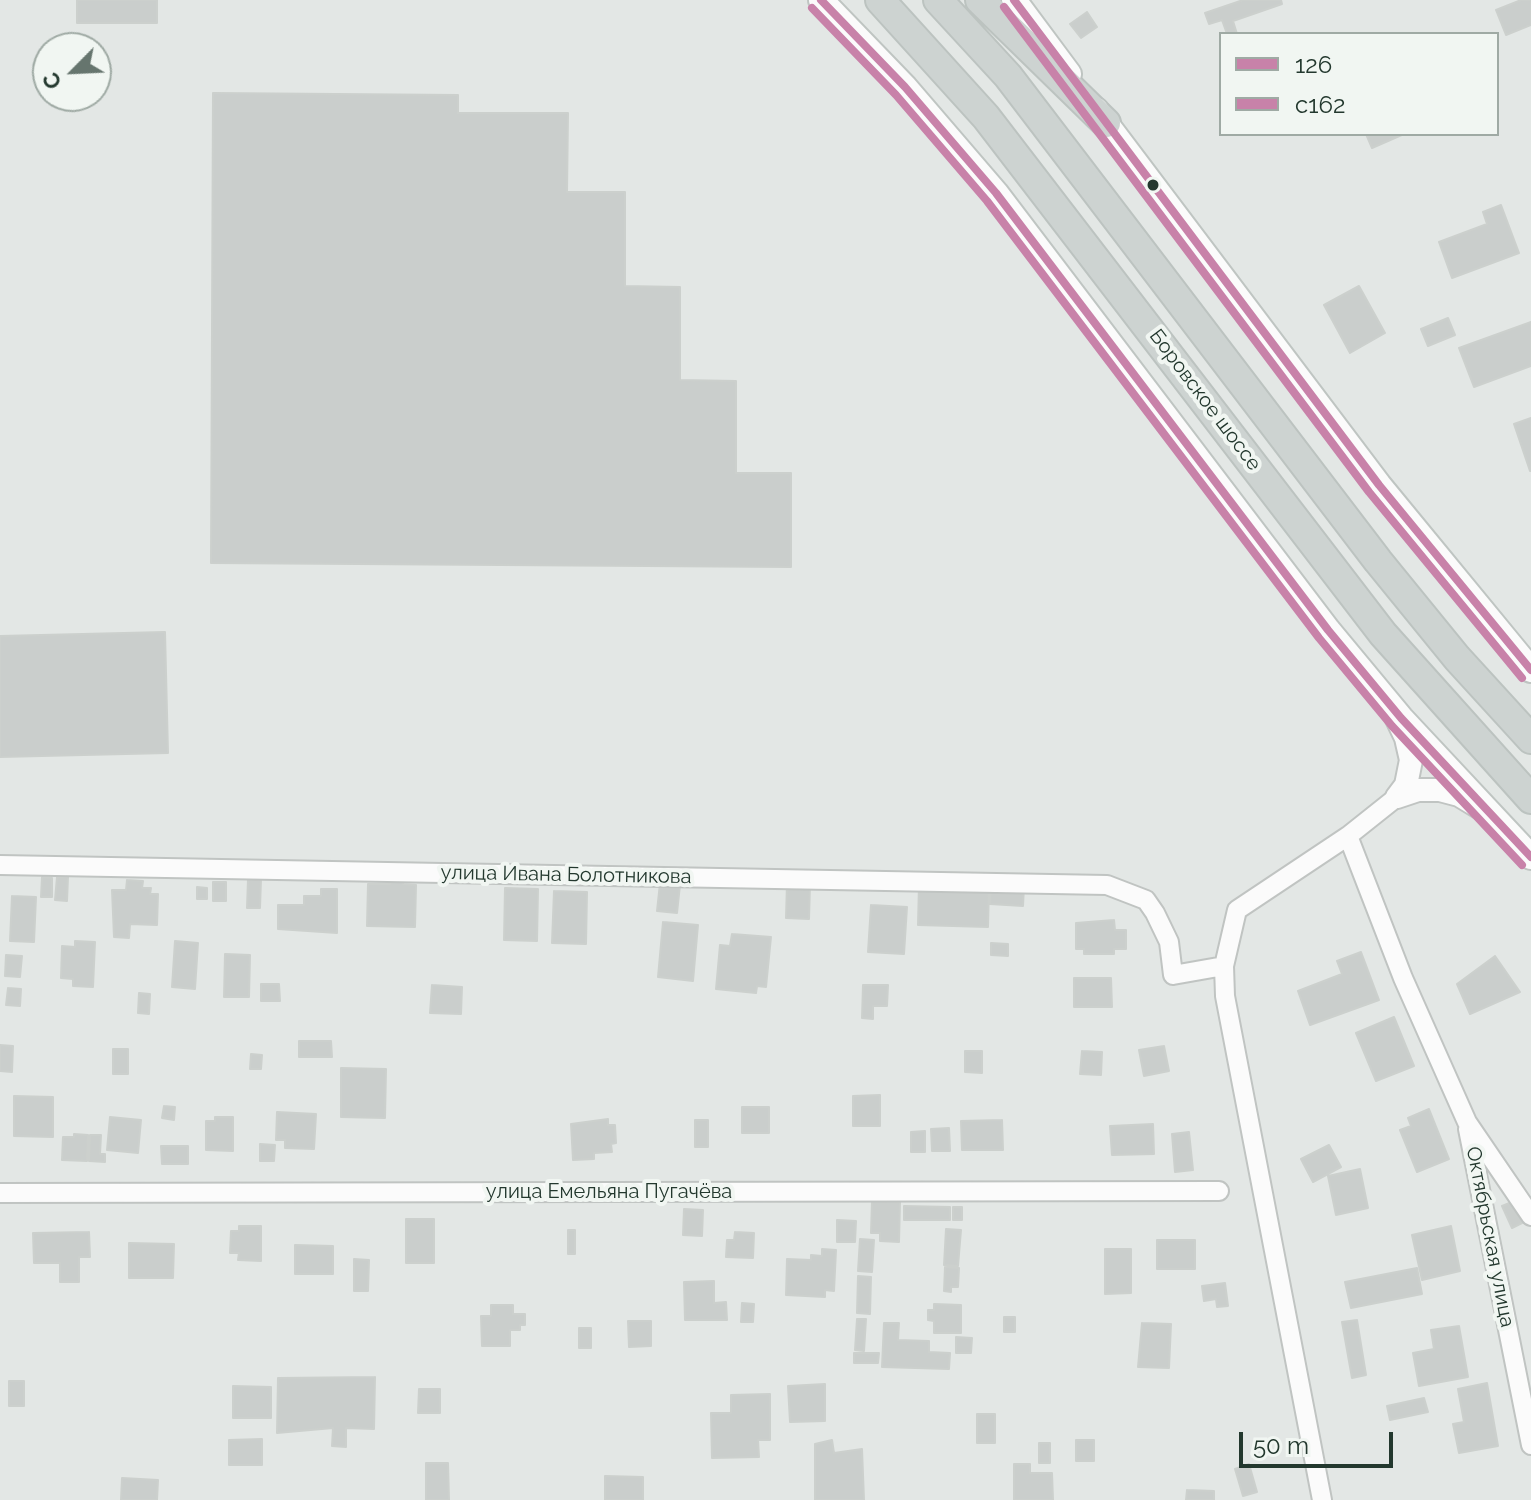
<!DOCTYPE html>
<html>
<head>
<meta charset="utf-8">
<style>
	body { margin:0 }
	#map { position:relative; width:1531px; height:1500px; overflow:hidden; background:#e3e7e5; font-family:Raleway,sans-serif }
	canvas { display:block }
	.legend { position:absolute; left:1219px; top:32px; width:280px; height:104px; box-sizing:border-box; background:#f1f6f2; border:2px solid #9faaa4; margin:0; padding:10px 14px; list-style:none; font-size:24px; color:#23382e }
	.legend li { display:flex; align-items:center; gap:16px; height:40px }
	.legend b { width:40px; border:2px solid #9faaa4 }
	.north { position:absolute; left:32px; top:32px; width:80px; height:80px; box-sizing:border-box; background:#f1f6f2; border:2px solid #9faaa4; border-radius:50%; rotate:246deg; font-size:22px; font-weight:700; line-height:32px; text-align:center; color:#23382e }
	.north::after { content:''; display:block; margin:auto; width:28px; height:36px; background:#66756e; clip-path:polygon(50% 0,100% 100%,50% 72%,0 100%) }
	.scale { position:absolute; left:1239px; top:1432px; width:154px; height:36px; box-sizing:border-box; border:4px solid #23382e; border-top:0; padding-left:10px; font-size:24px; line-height:28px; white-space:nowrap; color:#23382e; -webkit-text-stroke:6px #f1f6f2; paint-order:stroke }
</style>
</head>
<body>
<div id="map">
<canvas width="1531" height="1500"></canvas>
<ul class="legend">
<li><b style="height:10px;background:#c882a9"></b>126</li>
<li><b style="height:10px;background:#c882a9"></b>с162</li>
</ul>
<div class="north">С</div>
<div class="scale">50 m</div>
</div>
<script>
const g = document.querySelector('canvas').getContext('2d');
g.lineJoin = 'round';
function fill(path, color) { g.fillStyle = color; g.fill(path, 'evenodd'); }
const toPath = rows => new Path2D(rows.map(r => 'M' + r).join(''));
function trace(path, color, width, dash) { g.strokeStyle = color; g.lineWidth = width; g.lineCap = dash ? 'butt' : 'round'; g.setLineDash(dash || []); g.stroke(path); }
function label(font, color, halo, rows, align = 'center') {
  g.font = font + ' Raleway,sans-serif'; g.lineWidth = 8; g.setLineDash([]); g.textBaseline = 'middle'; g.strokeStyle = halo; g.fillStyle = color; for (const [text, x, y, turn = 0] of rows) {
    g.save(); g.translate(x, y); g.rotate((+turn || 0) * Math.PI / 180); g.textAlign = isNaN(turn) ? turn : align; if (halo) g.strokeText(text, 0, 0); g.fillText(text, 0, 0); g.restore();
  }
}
const building = toPath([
	[77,0,157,0,157,23,77,23,77,0],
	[1243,0,1281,0,1282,4,1233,21,1237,34,1227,34,1222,20,1209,24,1205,13,1243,0],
	[1521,0,1531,0,1531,25,1506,35,1496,10,1521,0],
	[1087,12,1097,27,1081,38,1070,24,1087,12],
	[213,93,458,95,458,113,568,113,567,192,625,192,625,286,680,287,680,380,736,381,736,473,791,473,791,567,211,563,213,93],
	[1366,134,1404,134,1372,148,1366,134],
	[1501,205,1519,253,1452,278,1439,242,1487,224,1483,212,1501,205],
	[1359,286,1385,333,1350,353,1324,305,1359,286],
	[1448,318,1455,335,1428,346,1421,329,1448,318],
	[1531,322,1531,366,1474,387,1459,348,1531,322],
	[1531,418,1531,471,1530,471,1514,424,1531,418],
	[165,632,168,753,0,757,0,636,165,632],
	[42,877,52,878,52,897,41,897,42,877],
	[57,877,68,877,67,901,55,900,57,877],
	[390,878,404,879,403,884,416,885,415,927,367,926,368,884,390,884,390,878],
	[248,879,261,879,260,908,247,908,248,879],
	[127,880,143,881,142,888,151,888,150,894,158,894,157,925,130,924,129,938,114,937,112,890,126,890,127,880],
	[213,882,226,882,226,901,213,901,213,882],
	[660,883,680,885,677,913,657,911,660,883],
	[787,883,810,884,809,919,786,918,787,883],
	[919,884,989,886,988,927,918,925,919,884],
	[991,885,1024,886,1023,906,990,904,991,885],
	[197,887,207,888,207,899,197,899,197,887],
	[505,888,538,889,537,941,504,940,505,888],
	[321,889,337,889,337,933,278,929,278,905,304,905,304,896,321,896,321,889],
	[554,891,587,892,586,944,552,943,554,891],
	[12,896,36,897,34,942,10,941,12,896],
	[871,905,907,907,904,954,868,952,871,905],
	[1114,920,1115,930,1126,930,1126,949,1114,949,1114,954,1084,954,1084,949,1076,949,1076,923,1114,920],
	[663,922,698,925,693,981,658,977,663,922],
	[732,934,771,937,766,987,757,986,756,993,716,989,720,945,730,946,732,934],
	[75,941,95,942,93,987,73,986,73,979,61,978,62,946,75,947,75,941],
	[175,941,198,943,195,989,172,987,175,941],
	[991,943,1008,944,1008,956,991,955,991,943],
	[1361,952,1379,1000,1310,1025,1298,991,1342,974,1337,961,1361,952],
	[225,954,250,955,249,997,224,997,225,954],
	[6,955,22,956,20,977,5,976,6,955],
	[1495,956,1520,992,1470,1014,1457,984,1495,956],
	[1074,978,1111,978,1112,1007,1074,1007,1074,978],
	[261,984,279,984,280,1001,261,1001,261,984],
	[432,985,462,987,461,1014,430,1013,432,985],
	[863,985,888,985,887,1006,873,1006,873,1019,862,1018,863,985],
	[8,988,21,989,20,1006,6,1005,8,988],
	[139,993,150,994,149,1014,138,1013,139,993],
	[1394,1017,1414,1066,1376,1081,1356,1033,1394,1017],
	[299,1041,331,1041,332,1057,299,1057,299,1041],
	[0,1045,13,1046,12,1072,0,1071,0,1045],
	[1164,1046,1169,1071,1144,1076,1139,1050,1164,1046],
	[113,1049,128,1049,128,1074,113,1074,113,1049],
	[965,1051,982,1051,982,1073,965,1072,965,1051],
	[1082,1051,1102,1052,1101,1075,1080,1074,1082,1051],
	[251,1054,262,1055,261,1069,250,1069,251,1054],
	[341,1068,386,1069,385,1118,341,1117,341,1068],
	[880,1095,880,1126,853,1126,853,1096,880,1095],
	[14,1096,53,1097,53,1137,14,1136,14,1096],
	[164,1106,175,1107,174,1120,162,1118,164,1106],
	[742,1107,769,1107,769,1133,742,1133,742,1107],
	[1429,1109,1449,1159,1417,1172,1400,1130,1411,1126,1408,1118,1429,1109],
	[277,1112,316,1114,314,1149,285,1148,285,1140,276,1140,277,1112],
	[110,1117,141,1120,138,1153,107,1150,110,1117],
	[215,1117,233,1117,233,1151,206,1150,206,1121,215,1121,215,1117],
	[608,1119,608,1125,615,1125,616,1143,611,1144,612,1152,594,1153,594,1159,573,1160,571,1124,608,1119],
	[695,1120,708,1120,708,1147,695,1147,695,1120],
	[1002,1120,1003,1150,962,1150,961,1121,1002,1120],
	[1153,1124,1154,1154,1112,1155,1110,1126,1153,1124],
	[949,1128,950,1151,932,1151,931,1129,949,1128],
	[925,1131,925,1152,911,1152,911,1132,925,1131],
	[1189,1132,1193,1170,1175,1172,1172,1134,1189,1132],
	[74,1134,88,1135,87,1161,62,1160,63,1137,74,1137,74,1134],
	[90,1135,101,1135,100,1154,105,1154,105,1162,89,1161,90,1135],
	[260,1144,275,1145,274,1161,260,1161,260,1144],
	[1329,1145,1341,1167,1313,1182,1301,1159,1329,1145],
	[161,1146,188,1146,188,1164,162,1164,161,1146],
	[1360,1169,1368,1208,1336,1215,1328,1176,1360,1169],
	[1517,1200,1526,1221,1512,1228,1502,1206,1517,1200],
	[872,1201,900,1202,899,1242,880,1241,880,1233,871,1233,872,1201],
	[904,1206,950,1207,950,1220,904,1220,904,1206],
	[953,1207,962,1207,962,1220,953,1220,953,1207],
	[684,1209,703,1210,702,1236,683,1235,684,1209],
	[406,1219,434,1219,434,1263,406,1263,406,1219],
	[837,1220,856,1221,855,1242,837,1242,837,1220],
	[239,1226,261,1226,261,1261,238,1260,239,1253,230,1253,231,1231,239,1231,239,1226],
	[1451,1226,1460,1271,1422,1280,1412,1235,1451,1226],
	[946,1229,961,1230,958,1266,944,1265,946,1229],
	[568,1230,575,1230,575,1254,568,1254,568,1230],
	[89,1232,90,1257,79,1257,79,1282,60,1282,60,1263,34,1263,33,1233,89,1232],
	[735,1232,754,1233,753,1258,726,1257,727,1240,734,1240,735,1232],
	[860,1239,874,1240,872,1272,858,1271,860,1239],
	[1157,1240,1195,1240,1195,1269,1157,1269,1157,1240],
	[129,1243,174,1244,173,1278,129,1278,129,1243],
	[295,1245,333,1246,333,1274,295,1274,295,1245],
	[822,1249,836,1250,834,1291,825,1290,825,1297,786,1295,787,1259,811,1260,811,1255,822,1256,822,1249],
	[1105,1249,1131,1249,1131,1293,1105,1294,1105,1249],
	[354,1259,369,1260,368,1291,354,1291,354,1259],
	[945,1267,959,1268,958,1287,951,1287,951,1292,944,1291,945,1267],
	[1417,1268,1422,1294,1351,1308,1345,1282,1417,1268],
	[858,1276,871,1277,870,1314,857,1313,858,1276],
	[714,1281,714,1303,726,1302,727,1320,685,1320,684,1282,714,1281],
	[1225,1283,1228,1306,1217,1307,1216,1299,1204,1301,1202,1286,1225,1283],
	[742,1303,754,1304,753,1322,741,1322,742,1303],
	[934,1304,961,1305,961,1333,934,1333,934,1321,928,1320,928,1310,934,1310,934,1304],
	[491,1305,513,1305,513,1314,525,1314,525,1325,520,1325,520,1330,510,1330,510,1346,482,1346,481,1316,491,1316,491,1305],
	[1004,1317,1015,1317,1015,1332,1004,1332,1004,1317],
	[857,1319,866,1319,864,1351,855,1350,857,1319],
	[1357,1320,1366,1375,1352,1378,1342,1322,1357,1320],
	[628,1321,651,1321,651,1346,629,1347,628,1321],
	[884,1323,899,1323,898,1340,929,1341,929,1352,950,1353,949,1369,882,1367,884,1323],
	[1142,1323,1171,1324,1169,1368,1138,1367,1142,1323],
	[1459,1326,1468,1377,1419,1386,1413,1353,1434,1349,1431,1330,1459,1326],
	[579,1328,591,1328,591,1348,579,1348,579,1328],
	[956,1337,972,1338,971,1353,956,1353,956,1337],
	[854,1353,879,1353,878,1363,854,1363,854,1353],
	[375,1377,374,1429,346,1428,346,1447,332,1446,333,1428,277,1433,278,1378,375,1377],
	[9,1381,24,1381,24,1406,9,1406,9,1381],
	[1487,1383,1498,1446,1459,1453,1453,1424,1464,1422,1458,1389,1487,1383],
	[825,1384,825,1421,790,1422,788,1386,825,1384],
	[233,1386,271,1387,271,1418,233,1418,233,1386],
	[419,1389,440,1389,440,1413,418,1413,419,1389],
	[770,1394,770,1440,758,1440,759,1457,712,1458,711,1413,731,1413,731,1395,770,1394],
	[1424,1398,1428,1412,1390,1420,1387,1406,1424,1398],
	[977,1414,995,1414,995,1443,977,1443,977,1414],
	[262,1439,262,1465,229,1465,229,1440,262,1439],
	[832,1440,834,1453,862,1449,864,1500,815,1500,815,1444,832,1440],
	[1076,1440,1094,1440,1094,1461,1076,1461,1076,1440],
	[1039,1443,1050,1443,1050,1463,1039,1463,1039,1443],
	[426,1463,448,1463,449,1500,426,1500,426,1463],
	[1014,1464,1030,1464,1030,1473,1052,1473,1053,1500,1014,1500,1014,1464],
	[1249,1464,1257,1492,1243,1496,1235,1469,1249,1464],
	[605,1476,643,1477,643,1500,605,1500,605,1476],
	[122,1478,158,1480,157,1500,121,1500,122,1478],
	[1187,1490,1214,1491,1214,1500,1186,1500,1187,1490]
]);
fill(building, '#cacecc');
trace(building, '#ccd0cd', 2);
const minor = toPath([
	[1348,836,1403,978,1467,1122,1531,1216],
	[0,865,1107,885,1146,900,1155,913,1169,942,1173,975,1224,966],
	[1468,1129,1531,1445],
	[0,1193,1219,1191],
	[1322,1500,1225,996,1224,966,1237,910,1348,836,1397,797]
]);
const tertiary = toPath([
	[1396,717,1406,738,1411,760,1406,785,1397,797],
	[1397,797,1418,790,1440,790,1459,795,1482,809]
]);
const secondary = toPath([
	[821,0,905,87,996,193,1328,630,1401,718,1531,857],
	[1014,0,1069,74],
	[1096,110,1379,485,1531,670]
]);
const primary = toPath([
	[880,0,986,117,1383,634,1531,799],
	[938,0,1008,76,1378,561,1457,658,1531,739],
	[980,0,1106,123]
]);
trace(minor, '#c0c4c2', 22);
trace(tertiary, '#c0c4c2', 26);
trace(secondary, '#bfc5c2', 28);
trace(primary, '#bcc3c0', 32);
trace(minor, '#fbfbfb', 18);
trace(tertiary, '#fbfbfb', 22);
trace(secondary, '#fbfbfb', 24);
trace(primary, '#cdd3d1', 28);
trace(toPath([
	[821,0,905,87,996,193,1328,630,1401,718,1531,857],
	[1014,0,1379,485,1531,670]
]), '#c882a9', 8);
trace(toPath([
	[1004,7,1369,492,1522,678],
	[812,8,896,95,987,201,1319,638,1392,726,1522,865]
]), '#c882a9', 8);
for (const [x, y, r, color] of [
	[1153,185,7,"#23382e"]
]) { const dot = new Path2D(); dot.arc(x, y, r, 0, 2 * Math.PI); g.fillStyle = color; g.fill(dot); trace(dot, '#f1f6f2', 3); }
label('20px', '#23382e', '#f1f6f2', [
	["Боровское шоссе",1205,400,53],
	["улица Ивана Болотникова",566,875,1],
	["улица Емельяна Пугачёва",609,1192],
	["Октябрьская улица",1490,1237,79]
]);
</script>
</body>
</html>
